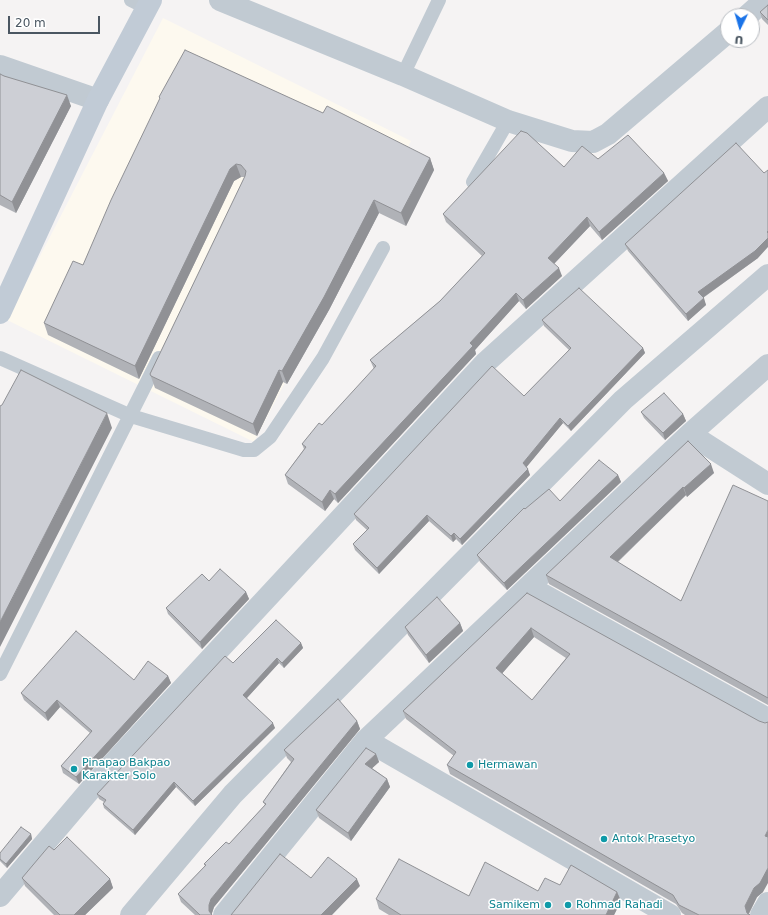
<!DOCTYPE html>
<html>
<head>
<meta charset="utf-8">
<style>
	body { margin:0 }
	#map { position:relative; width:768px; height:915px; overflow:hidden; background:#f5f3f3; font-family:"DejaVu Sans",sans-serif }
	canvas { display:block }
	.north { position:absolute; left:720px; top:8px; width:40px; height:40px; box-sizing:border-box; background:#fff; border:1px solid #b7bbc0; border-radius:50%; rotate:185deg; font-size:11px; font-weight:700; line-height:16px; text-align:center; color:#4a5661 }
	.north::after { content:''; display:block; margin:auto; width:14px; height:18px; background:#1a73e8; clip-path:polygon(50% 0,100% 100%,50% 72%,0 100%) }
	.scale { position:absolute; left:8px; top:16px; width:92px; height:18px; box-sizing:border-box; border:2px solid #4a5661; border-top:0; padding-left:5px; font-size:12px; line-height:14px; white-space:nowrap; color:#4a5661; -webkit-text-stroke:3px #fff; paint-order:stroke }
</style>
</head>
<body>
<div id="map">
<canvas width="768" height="915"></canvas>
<div class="north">U</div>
<div class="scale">20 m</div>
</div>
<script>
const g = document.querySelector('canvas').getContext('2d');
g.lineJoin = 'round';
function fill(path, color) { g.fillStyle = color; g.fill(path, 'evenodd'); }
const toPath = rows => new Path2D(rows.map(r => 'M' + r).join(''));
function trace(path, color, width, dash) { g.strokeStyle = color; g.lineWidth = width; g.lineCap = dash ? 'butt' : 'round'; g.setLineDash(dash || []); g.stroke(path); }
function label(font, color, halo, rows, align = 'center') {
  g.font = font + ' "DejaVu Sans",sans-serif'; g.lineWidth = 3; g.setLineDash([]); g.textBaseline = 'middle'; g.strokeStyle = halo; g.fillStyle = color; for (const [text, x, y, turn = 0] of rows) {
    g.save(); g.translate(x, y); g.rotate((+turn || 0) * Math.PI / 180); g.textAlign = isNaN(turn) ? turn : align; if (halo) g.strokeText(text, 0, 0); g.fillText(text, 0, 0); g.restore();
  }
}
fill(toPath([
	[163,18,411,141,254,442,7,320]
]), '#fdf9ef');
trace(toPath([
	[131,0,147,8],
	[403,75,439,0],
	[473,182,508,121],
	[0,358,131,416,244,450,254,450,270,437,323,358,383,248],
	[0,674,159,358]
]), '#c1cad2', 14);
trace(toPath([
	[220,0,403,75,508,121,572,141,593,142,608,134,728,32],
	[747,16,765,0],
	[0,66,98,100],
	[768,365,690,434,768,484],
	[529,587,768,719],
	[366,740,670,915],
	[0,896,107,770,485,363,768,107],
	[131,915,233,794,623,400,768,275],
	[224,915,366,740,690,434],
	[761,915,768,903]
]), '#c1cad2', 22);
trace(toPath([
	[0,313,98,100,151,0]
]), '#c1cbd6', 22);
fill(toPath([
	[768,5,768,25,762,19,760,12],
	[0,74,71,106,16,213,0,205],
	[159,97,323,113,430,158,434,170,406,226,379,213,329,310,287,384,283,382,257,436,155,388,150,374,245,177,241,177,234,181,139,379,48,335,44,323,83,265,160,100],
	[598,159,664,173,668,181,602,240,590,226,554,264,562,276,526,309,519,301,475,350,476,354,338,503,334,499,325,511,288,484,285,475,304,449,302,444,322,425,374,369,370,360,440,301,482,256,446,222,443,214,564,167],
	[625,244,758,258,703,298,706,305,688,321,628,251],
	[542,320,643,348,645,353,571,431,563,423,526,467,530,475,462,545,456,539,453,542,429,521,379,574,355,550,353,544,367,530,356,520,354,514,524,396,569,350,544,326],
	[641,412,683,414,686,421,665,440,644,418],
	[688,441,714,473,687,497,686,495,618,562,681,601,768,501,768,705,549,584,546,575],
	[618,475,621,482,507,590,480,562,477,555,525,509,560,501],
	[209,581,246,592,249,599,202,649,168,614,166,608],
	[527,593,763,892,757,897,749,914,750,915,685,915,682,913,676,904,450,774,447,765,454,756,406,719,403,711],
	[534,637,566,658,532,700,502,673],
	[460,623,463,631,429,663,408,635,405,627],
	[301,643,303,648,284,668,279,663,247,698,275,728,195,806,176,787,135,835,104,808,103,804,104,802,99,799,97,794,233,663],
	[168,676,171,683,79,784,63,773,61,766,90,733,60,707,48,721,24,700,21,693],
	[357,721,360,729,214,907,212,913,212,915,195,915,181,902,178,894,205,866,204,864,229,844,265,805,263,802,291,762,287,758,284,750],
	[376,754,379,762,372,768,387,779,390,787,351,841,319,818,316,810],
	[31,834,32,839,7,868,0,861,0,853],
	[54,850,110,879,113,888,85,915,54,915,25,886,22,878],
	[560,885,617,892,621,901,614,915,389,915,379,909,376,899,469,896,538,891]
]), '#b0b2b7');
fill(toPath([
	[67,95,71,106,16,213,12,202],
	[430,158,434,170,406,226,401,213],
	[236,164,241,177,234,181,139,379,135,366,230,169],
	[664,173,668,181,602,240,599,232],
	[374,200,379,213,329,310,287,384,282,371],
	[587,217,590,226,551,267,548,258],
	[768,238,768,247,758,258,701,299,698,292],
	[559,268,562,276,526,309,523,300],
	[516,293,519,301,475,350,476,354,338,503,335,494,470,343],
	[704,298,706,305,688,321,686,314],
	[643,348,645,353,571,431,568,426],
	[279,370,283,382,257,436,253,424],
	[107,413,112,428,0,647,0,622],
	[683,414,686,421,665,440,663,433],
	[560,418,563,423,525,469,523,463],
	[711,464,714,473,687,497,684,488],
	[528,469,530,475,462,545,460,539],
	[618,475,621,482,507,590,504,583],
	[683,487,686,495,613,566,610,557],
	[330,490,334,499,325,511,322,502],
	[427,515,429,521,379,574,377,568],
	[454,533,456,539,453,542,451,536],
	[246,592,249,599,202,649,200,642],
	[460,623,463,631,429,663,426,655],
	[531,628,534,637,500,676,496,668],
	[301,643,303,648,284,668,282,663],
	[277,658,279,663,245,700,243,695],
	[168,676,171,683,79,784,76,777],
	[57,700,60,707,48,721,45,713],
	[357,721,360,729,214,907,212,913,212,915,209,911,209,905,211,899],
	[273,723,275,728,195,806,193,801],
	[376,754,379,762,368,772,365,764],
	[387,779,390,787,351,841,348,833],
	[174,782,176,787,135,835,133,830],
	[768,830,768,843,765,836],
	[31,834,32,839,7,868,6,864],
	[768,868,768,883,763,892,757,897,748,915,745,906,754,888],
	[110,879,113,888,85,915,74,915],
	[357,879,360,886,332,915,321,915],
	[617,892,621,901,614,915,606,915]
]), '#909195');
const building = toPath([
	[768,5,768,20,760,12,768,5],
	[185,50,323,113,327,106,430,158,401,213,374,200,324,297,282,371,279,370,253,424,151,376,150,374,245,176,246,171,241,165,236,164,230,169,135,366,44,323,73,261,83,265,111,200,160,98,159,97,185,50],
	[0,74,4,76,67,95,12,202,0,195,0,74],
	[521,131,527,133,564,167,582,146,598,159,628,135,664,173,599,232,587,217,548,258,559,268,523,300,516,293,470,343,473,346,335,494,330,490,322,502,285,475,306,447,302,444,319,423,322,425,376,366,370,360,440,301,485,253,443,214,521,131],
	[736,143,764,173,768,170,768,231,767,232,768,233,768,238,755,251,698,292,704,298,686,314,625,244,736,143],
	[579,288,643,348,568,426,560,418,523,463,528,469,460,539,454,533,451,536,427,515,377,568,353,544,369,528,354,514,492,366,524,396,571,348,542,320,579,288],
	[21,370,107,413,0,622,0,406,2,405,21,370],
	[664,393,683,414,663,433,641,412,664,393],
	[688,441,711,464,684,488,683,487,610,557,681,601,733,485,768,501,768,698,546,575,688,441],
	[599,460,618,475,504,583,477,555,524,508,525,509,549,489,560,501,599,460],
	[220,569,246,592,200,642,166,608,202,574,209,581,220,569],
	[527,593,759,721,765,723,768,722,768,830,765,836,768,837,768,868,760,883,754,888,745,906,747,913,750,915,699,915,679,905,673,895,447,765,456,752,403,711,527,593],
	[531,628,570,654,532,700,496,668,531,628],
	[437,597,460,623,426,655,405,627,437,597],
	[276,620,301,643,282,663,277,658,243,695,273,723,193,801,174,782,133,830,103,804,106,800,97,794,225,656,233,663,276,620],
	[76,631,134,680,148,661,168,676,76,777,61,766,92,731,57,700,45,713,21,693,76,631],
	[338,699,357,721,211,899,209,905,209,911,212,915,200,915,178,894,206,865,204,864,226,842,229,844,266,804,263,802,294,759,284,750,338,699],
	[366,748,376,754,365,764,387,779,348,833,316,810,366,748],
	[21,827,31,834,6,864,0,859,0,853,21,827],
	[67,837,110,879,74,915,60,915,22,878,49,846,54,850,67,837],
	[280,854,311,878,328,857,357,879,321,915,231,915,280,854],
	[399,859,469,896,485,862,538,891,545,878,560,885,571,865,617,892,606,915,401,915,376,899,399,859]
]);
fill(building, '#cdcfd5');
trace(building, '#909195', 1);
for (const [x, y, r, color] of [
	[470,765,4,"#0f9aa8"],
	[74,769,4,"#0f9aa8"],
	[604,839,4,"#0f9aa8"],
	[548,905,4,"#0f9aa8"],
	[568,905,4,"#0f9aa8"]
]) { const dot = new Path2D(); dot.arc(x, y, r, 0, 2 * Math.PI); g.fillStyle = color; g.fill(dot); trace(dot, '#fff', 1.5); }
label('11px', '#0d838f', '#fff', [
	["Pinapao Bakpao",82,763],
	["Karakter Solo",82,776],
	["Hermawan",478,765],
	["Antok Prasetyo",612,839],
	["Samikem",540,905,"right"],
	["Rohmad Rahadi",576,905]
], 'left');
</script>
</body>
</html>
